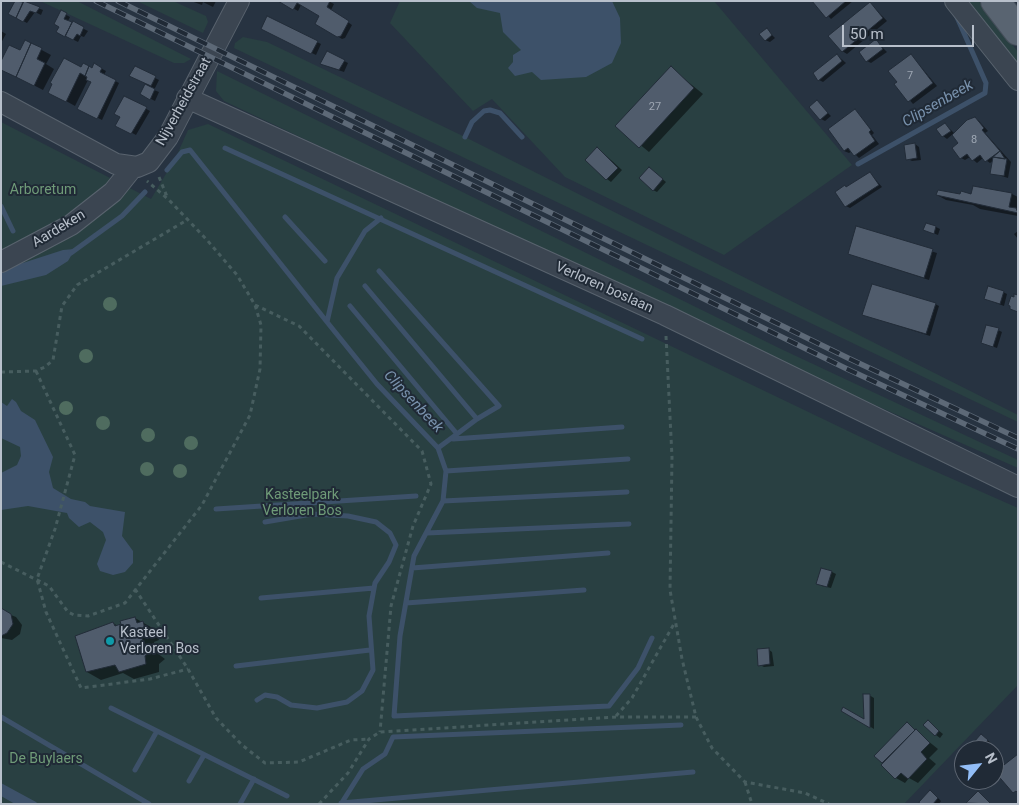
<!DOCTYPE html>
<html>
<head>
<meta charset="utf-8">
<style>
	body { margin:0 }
	#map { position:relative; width:1019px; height:805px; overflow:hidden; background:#273341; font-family:Roboto,sans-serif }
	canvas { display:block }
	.frame { position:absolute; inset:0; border:2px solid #b8c0cb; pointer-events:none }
	.north { position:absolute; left:954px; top:740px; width:50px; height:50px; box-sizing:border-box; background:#202a36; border:1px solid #5d6672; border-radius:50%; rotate:61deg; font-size:14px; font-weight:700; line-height:20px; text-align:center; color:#b8c0cb }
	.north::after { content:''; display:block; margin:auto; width:18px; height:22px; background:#92bdf6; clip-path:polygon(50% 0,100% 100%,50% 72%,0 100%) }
	.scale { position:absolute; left:842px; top:25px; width:132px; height:22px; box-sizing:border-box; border:2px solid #b8c0cb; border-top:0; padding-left:6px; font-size:15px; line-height:18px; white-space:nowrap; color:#b8c0cb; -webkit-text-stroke:4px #202a36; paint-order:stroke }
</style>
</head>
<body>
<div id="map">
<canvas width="1019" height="805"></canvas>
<div class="frame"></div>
<div class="north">N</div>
<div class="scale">50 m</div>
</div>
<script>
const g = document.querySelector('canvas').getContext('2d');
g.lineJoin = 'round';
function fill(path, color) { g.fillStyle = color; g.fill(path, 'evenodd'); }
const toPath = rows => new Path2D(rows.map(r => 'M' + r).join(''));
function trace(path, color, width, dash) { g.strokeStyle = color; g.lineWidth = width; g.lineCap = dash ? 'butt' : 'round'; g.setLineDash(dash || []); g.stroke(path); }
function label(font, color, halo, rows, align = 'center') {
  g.font = font + ' Roboto,sans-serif'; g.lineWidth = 4; g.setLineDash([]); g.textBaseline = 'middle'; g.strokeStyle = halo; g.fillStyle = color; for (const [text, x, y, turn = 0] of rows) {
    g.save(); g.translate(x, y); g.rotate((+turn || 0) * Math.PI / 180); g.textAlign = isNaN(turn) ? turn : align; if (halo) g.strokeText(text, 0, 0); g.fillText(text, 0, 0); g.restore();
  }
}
fill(toPath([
	[40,1,77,1,191,59,184,63,174,63],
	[137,1,173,1,206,16,208,22,203,33],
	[400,1,714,1,852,165,724,255,565,177,492,99,473,111,390,23],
	[961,1,979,1,1018,52,1018,73],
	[243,37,267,42,465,137,1018,415,1018,422,234,48,235,43],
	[217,71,781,349,1018,460,1018,468,768,358,224,101,216,91],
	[1,122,151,199,176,157,188,130,208,124,896,454,1018,508,1018,685,904,804,1,804]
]), '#294042');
fill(toPath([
	[469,1,612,1,620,18,621,43,612,63,586,77,541,80,532,72,515,76,508,68,513,62,513,55,521,50,503,32,500,13,477,8],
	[75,249,68,261,46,275,1,286,1,270,63,250],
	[12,399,16,402,21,411,35,420,53,457,49,472,53,488,71,499,85,502,90,506,125,512,122,536,133,551,133,563,125,572,113,575,100,571,97,564,106,540,103,532,90,522,79,527,69,518,67,513,28,506,1,510,1,473,17,465,21,456,20,447,1,438,1,402,7,406],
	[1,783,36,802,38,804,15,804,1,796]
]), '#3d5169');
fill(toPath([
	[16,1,20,1,43,10,41,15,35,12,27,23,10,14],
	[191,1,216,1,213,7,203,2,202,5],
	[280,1,328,1,334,4,331,10,352,25,345,38,342,39,317,23,321,16,301,5,298,11],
	[814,1,853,1,831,19],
	[870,3,887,21,847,54,842,51],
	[61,12,70,17,68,21,88,31,84,37,81,36,78,42,62,34],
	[767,30,775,38,770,42,765,40],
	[1,31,6,34,1,43],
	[266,31,317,42,321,44,316,55],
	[25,41,51,55,46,64,54,69,43,90,8,72],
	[876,41,887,52,871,63,867,61],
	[327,52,348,63,344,72,326,66],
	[837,55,846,63,823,82,819,80],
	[911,55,937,86,913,104,896,84],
	[95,65,106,71,104,75,119,83,102,120,79,108,92,82,88,80,75,106,59,97,82,68,93,70],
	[135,68,159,80,154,90,159,92,155,101,141,94,147,83],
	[671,68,703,94,649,152,617,126],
	[124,97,150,111,136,135,117,125,121,117],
	[817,102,831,116,825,121,821,119],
	[855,110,874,133,872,135,879,144,859,158,852,151,849,153,844,151],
	[975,118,979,121,988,131,985,133,1011,162,1008,178,992,173,993,161,990,163,983,158,977,163,970,157,965,160,961,158,954,148,960,143,953,134,947,139,943,136,945,124,955,134],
	[915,144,919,147,921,160,912,161,908,159],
	[601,151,622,170,611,182,607,179],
	[649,168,666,182,657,192,653,190],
	[870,173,882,187,850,208,846,206,848,188],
	[1012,194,1018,197,1018,216,980,209,973,205,946,200,937,195],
	[936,227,940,229,938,235,925,230],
	[857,228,937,253,929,280,849,254],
	[1018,231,1018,239,1014,234],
	[1003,292,1007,294,1004,306,985,299],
	[935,304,939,306,930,336,864,315],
	[998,330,1002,332,997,348,982,343],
	[832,572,836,574,831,588,822,586],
	[1,611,16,617,22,625,20,634,12,640,1,638],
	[135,618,156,630,159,640,154,642,157,653,165,659,159,664,159,672,134,679,123,673,101,680,87,672,113,623,118,626],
	[768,649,772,652,774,666,764,667,760,665],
	[869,695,874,698,874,729,843,710,865,721],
	[928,722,943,734,940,738,936,735],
	[907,724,938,749,929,758,936,764,918,783,909,778,905,783,896,778,876,755],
	[985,738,991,743,985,750,969,750],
	[931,791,941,801,939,804,922,804]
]), '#0007');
trace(toPath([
	[465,137,472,122,484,111,490,110,500,113,522,137],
	[225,148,642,339],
	[858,164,985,93,986,83,956,15],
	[167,170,182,152,190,150,327,322],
	[1,206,13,231],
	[285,217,325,261],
	[381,218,365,231,337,278,327,322,377,384,438,448,446,471,443,501,414,556,400,636,394,716,609,706,638,668,652,638],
	[71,253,122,216,145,192],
	[379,271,499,406,477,419],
	[365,286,477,419,457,434],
	[350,306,457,434,438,448],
	[453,439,622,427],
	[446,471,628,459],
	[443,501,627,492],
	[216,509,416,496],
	[427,533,629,524],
	[412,568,608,553],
	[261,598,374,588],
	[406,603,584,590],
	[236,666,370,650],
	[257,700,265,695,277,697,291,705,317,708,347,702,362,691,373,670,369,616,375,583,389,562,396,545,390,533,376,522,348,516,312,514,265,522],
	[111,708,287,796],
	[1,717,149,804],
	[135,770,157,731],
	[189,781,204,755],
	[341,803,693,772],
	[240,804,254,779],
	[341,804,363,769,385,754,393,737,681,725]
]), '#3d5169', 5);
const building = toPath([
	[15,1,23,2,16,18,8,14,15,1],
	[24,1,40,7,36,13,30,11,23,22,16,18,24,1],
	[278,1,330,1,327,7,349,21,341,36,337,37,315,24,319,16,297,3,293,10,278,1],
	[812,1,846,1,826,18,812,1],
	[870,2,883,18,842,52,828,36,870,2],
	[61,10,67,13,64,19,72,22,65,37,56,32,59,27,54,24,61,10],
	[267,16,318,41,311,54,261,29,267,16],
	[73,21,84,27,80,36,77,34,73,40,65,36,73,21],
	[767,28,772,35,765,41,759,34,767,28],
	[876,39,883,49,866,62,859,52,876,39],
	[25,40,31,43,16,77,1,70,1,61,9,45,20,50,25,40],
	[31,43,42,48,37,59,45,63,34,86,16,77,31,43],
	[327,51,345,60,339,70,320,64,327,51],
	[837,54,842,61,818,81,813,73,837,54],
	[911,54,933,83,908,102,894,84,897,82,888,71,911,54],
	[64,58,81,67,83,63,89,66,85,76,80,73,66,102,48,93,52,84,50,83,64,58],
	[94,63,102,68,100,72,116,80,97,119,77,109,91,82,86,80,87,77,85,76,89,66,92,68,94,63],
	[135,66,156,76,151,86,129,76,135,66],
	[671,66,694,88,639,148,615,126,671,66],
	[145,84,155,89,150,100,140,94,145,84],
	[124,96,147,107,131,134,115,126,120,117,114,114,124,96],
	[817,100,828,113,820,120,809,107,817,100],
	[855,109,871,130,869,132,875,141,854,156,848,148,844,151,828,129,855,109],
	[975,117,984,128,982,130,1000,151,985,162,980,155,972,161,967,154,960,159,952,148,958,143,952,135,967,120,975,117],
	[945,123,951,131,942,137,936,129,945,123],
	[915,143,917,158,906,160,904,145,915,143],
	[597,147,618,168,606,180,585,160,597,147],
	[1000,151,1005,159,993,157,1000,151],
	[993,157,1007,159,1004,176,990,174,993,157],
	[649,167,663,179,653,191,639,178,649,167],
	[870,172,879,185,845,207,835,192,845,185,846,187,870,172],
	[973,186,1012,193,1009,207,1016,208,1018,213,936,195,938,190,960,194,961,191,971,194,973,186],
	[926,223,936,226,934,234,923,230,926,223],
	[856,226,933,249,924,278,848,254,856,226],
	[872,284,936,303,926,334,862,315,872,284],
	[988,286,1004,291,1000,304,984,299,988,286],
	[1014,294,1018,295,1018,312,1010,309,1010,306,1008,305,1011,296,1014,297,1014,294],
	[986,325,999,328,993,347,981,343,986,325],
	[821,568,832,571,827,587,816,584,821,568],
	[1,608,11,614,13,624,7,633,1,636,1,608],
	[135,617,137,623,143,621,146,633,141,634,144,646,150,647,151,651,145,656,146,664,119,672,115,665,86,672,75,636,113,622,115,626,121,624,120,621,135,617],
	[769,648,770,664,758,666,757,649,769,648],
	[863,694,870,694,870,728,841,711,843,707,864,719,863,694],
	[928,720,939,731,935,736,923,725,928,720],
	[907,722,915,730,882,763,874,756,907,722],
	[916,729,930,743,921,752,927,759,908,779,901,773,895,779,881,765,916,729],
	[981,734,988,740,979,750,967,750,981,734],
	[1018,754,1018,793,1016,791,1013,793,995,772,1018,754],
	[961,763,964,766,963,776,957,771,961,763],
	[930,790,938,798,933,804,920,804,919,802,930,790],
	[978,791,991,804,966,803,978,791]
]);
fill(building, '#505c6c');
trace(building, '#222c38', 1);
const street = toPath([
	[955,1,1018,80],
	[187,98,665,315,1018,487],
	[1,102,116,164,137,167,149,162,168,137,239,1],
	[1,262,71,225,113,192,133,167]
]);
const primary = toPath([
	[995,1,1018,31]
]);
trace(street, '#59636e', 22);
trace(primary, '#454e5a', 30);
trace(toPath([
	[159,177,168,199],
	[255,305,299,326,422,451,431,484,413,526,391,606,380,732],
	[666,336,672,457,670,590,682,659,696,717,712,748,745,782,805,793,829,804],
	[36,371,75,455,55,529,37,579,46,612,81,688,150,679,188,669],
	[1,372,36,371,45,367,53,360,62,306,77,285,187,220],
	[1,562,49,586,68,612,74,615,88,616,125,603,202,505,250,415,260,369,261,325,255,305,237,275,207,240,169,200,147,181],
	[135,589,188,669,216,718,242,745,265,763,299,762,351,740,369,739],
	[616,716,632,698,675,622],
	[745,782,752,804],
	[319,804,348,773,369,739,380,732,616,717,696,717]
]), '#475d5f', 3, [4, 4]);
trace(street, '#3b4551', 20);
trace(primary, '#596471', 28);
const rail = toPath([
	[96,1,845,368,1018,449],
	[118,1,850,359,1018,438]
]);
trace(rail, '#5d6977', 5.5);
trace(rail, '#202a36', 4, [11]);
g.fillStyle = '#4f6c5f';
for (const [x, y] of [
	[110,304],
	[86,356],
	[66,408],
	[103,423],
	[148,435],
	[191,443],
	[147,469],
	[180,471]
]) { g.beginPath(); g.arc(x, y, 7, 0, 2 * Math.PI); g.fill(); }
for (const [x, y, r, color] of [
	[110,641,5,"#0f9aa8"]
]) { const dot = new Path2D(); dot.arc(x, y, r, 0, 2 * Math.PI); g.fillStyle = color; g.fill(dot); trace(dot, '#202a36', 2); }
label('11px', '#9ea7b3', null, [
	["7",910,76],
	["27",655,107],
	["8",974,140]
]);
label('14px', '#b8c0cb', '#202a36', [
	["Nijverheidstraat",184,102,-61],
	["Aardeken",59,229,-31],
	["Verloren boslaan",604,288,24]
]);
label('14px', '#6f9b78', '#202a36', [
	["Arboretum",43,190],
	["Kasteelpark",302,495],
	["Verloren Bos",302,511],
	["De Buylaers",46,759]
]);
label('14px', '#b8c0cb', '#202a36', [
	["Kasteel",120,633],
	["Verloren Bos",120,649]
], 'left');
label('italic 15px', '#7992ad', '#202a36', [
	["Clipsenbeek",938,104,-30],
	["Clipsenbeek",413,402,47]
]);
</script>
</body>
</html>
